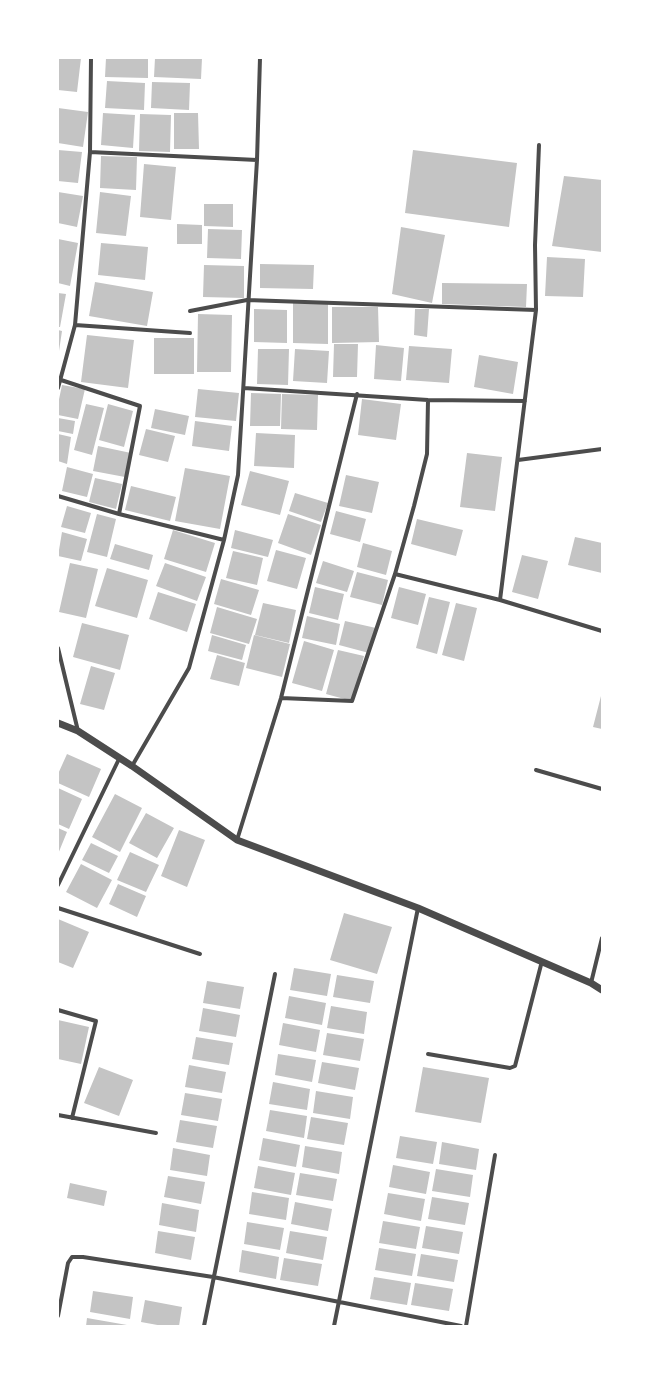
<!DOCTYPE html>
<html>
<head>
<meta charset="utf-8">
<style>
	body { margin:0 }
	#map { position:relative; width:660px; height:1384px; overflow:hidden; background:#fff; font-family:Mulish,sans-serif }
	canvas { display:block }
	.frame { position:absolute; inset:0; border:59px solid #fff; pointer-events:none }
</style>
</head>
<body>
<div id="map">
<canvas width="660" height="1384"></canvas>
<div class="frame"></div>
</div>
<script>
const g = document.querySelector('canvas').getContext('2d');
g.lineJoin = 'round';
function fill(path, color) { g.fillStyle = color; g.fill(path, 'evenodd'); }
const toPath = rows => new Path2D(rows.map(r => 'M' + r).join(''));
function trace(path, color, width, dash) { g.strokeStyle = color; g.lineWidth = width; g.lineCap = dash ? 'butt' : 'round'; g.setLineDash(dash || []); g.stroke(path); }
fill(toPath([
	[58,58,81,58,77,92,58,90],
	[106,58,148,58,148,78,105,77],
	[155,58,202,58,201,79,154,77],
	[107,81,145,83,144,110,105,108],
	[152,82,190,83,189,110,151,108],
	[58,108,88,112,83,147,58,143],
	[103,113,135,115,133,148,101,145],
	[174,113,198,113,199,149,174,149],
	[140,114,171,115,170,152,139,151],
	[58,150,82,152,78,183,58,181],
	[413,150,517,163,509,227,405,213],
	[101,156,137,157,136,190,100,188],
	[144,164,176,167,171,220,140,217],
	[564,176,602,180,602,252,552,246],
	[58,192,83,196,77,227,58,223],
	[100,192,131,196,126,236,96,233],
	[204,204,233,204,233,227,204,226],
	[177,224,202,225,202,244,177,244],
	[401,227,445,235,432,303,392,294],
	[208,229,242,230,241,259,207,258],
	[58,239,78,243,70,286,58,283],
	[101,243,148,247,145,280,98,275],
	[547,257,585,259,583,297,545,296],
	[260,264,314,265,313,289,260,288],
	[204,265,244,266,244,298,203,297],
	[95,282,153,292,147,326,89,316],
	[442,283,527,284,526,307,442,304],
	[58,293,66,294,60,327,58,327],
	[293,303,328,304,328,344,293,343],
	[332,307,378,307,379,342,332,343],
	[254,309,287,310,287,343,254,342],
	[415,309,429,309,427,337,414,335],
	[198,314,232,315,231,372,197,372],
	[58,330,62,331,59,351,58,351],
	[87,335,134,340,128,388,81,382],
	[154,338,194,338,194,374,154,374],
	[334,344,358,344,357,377,333,377],
	[376,345,404,348,401,381,374,379],
	[409,346,452,349,449,383,406,380],
	[258,349,289,349,288,385,257,384],
	[295,349,329,351,327,383,293,381],
	[479,355,518,362,513,394,474,387],
	[62,385,85,389,78,419,58,415,58,404],
	[198,389,239,393,236,421,195,417],
	[251,393,281,394,280,426,250,426],
	[282,394,318,395,317,430,281,429],
	[362,399,401,404,396,440,358,435],
	[86,404,104,408,92,455,74,450],
	[108,404,133,411,124,447,99,440],
	[155,409,189,416,185,435,151,428],
	[58,418,75,421,73,434,58,431],
	[195,421,232,426,229,451,192,446],
	[146,429,175,436,168,462,139,455],
	[256,433,295,435,294,468,254,466],
	[58,434,71,437,67,464,58,461],
	[98,446,131,453,125,477,93,471],
	[467,453,502,457,495,511,460,507],
	[67,467,93,474,87,497,62,491],
	[185,468,230,476,220,529,175,521],
	[250,471,289,481,280,515,241,505],
	[346,475,379,482,372,513,339,506],
	[95,478,122,484,116,509,89,502],
	[131,486,176,497,170,521,125,510],
	[295,493,328,503,321,522,289,511],
	[67,506,91,513,85,533,61,527],
	[336,511,366,519,360,542,330,534],
	[97,514,116,519,107,557,87,552],
	[288,514,321,525,311,555,278,543],
	[417,519,463,530,456,556,411,544],
	[173,530,215,543,206,572,164,559],
	[235,530,273,540,268,557,231,548],
	[62,532,87,539,81,561,58,556],
	[575,537,602,543,602,573,568,565],
	[363,543,392,551,386,575,357,567],
	[115,544,153,555,149,570,110,559],
	[276,550,306,558,297,589,267,581],
	[233,551,263,558,257,585,226,578],
	[522,555,548,561,538,599,512,592],
	[323,561,354,571,347,592,316,583],
	[70,563,98,569,86,618,59,612],
	[165,563,206,577,197,601,156,586],
	[107,568,148,580,137,618,95,606],
	[357,572,388,580,382,605,350,597],
	[221,579,259,590,251,615,214,604],
	[315,587,344,594,338,620,309,613],
	[399,587,426,594,418,625,391,618],
	[158,592,196,604,187,632,149,619],
	[429,597,450,602,437,654,416,648],
	[263,603,296,610,289,643,255,635],
	[456,603,477,608,464,661,442,655],
	[217,607,257,619,249,644,210,633],
	[307,616,340,624,336,645,302,638],
	[345,621,376,628,369,653,339,645],
	[82,623,129,635,120,670,73,657],
	[212,635,246,645,242,660,208,651],
	[254,635,290,644,282,677,246,668],
	[304,641,334,650,322,691,292,683],
	[338,650,364,656,352,701,326,694],
	[217,655,245,663,239,686,210,679],
	[91,666,115,673,104,710,80,704],
	[601,696,602,696,602,729,593,727],
	[67,754,101,769,89,797,58,783,58,774],
	[58,788,82,799,69,829,58,824],
	[115,794,142,808,120,852,92,837],
	[146,813,174,828,157,858,129,843],
	[58,828,67,832,58,854],
	[179,830,205,840,187,887,161,876],
	[91,843,118,856,109,873,82,860],
	[130,852,159,865,146,892,117,880],
	[81,864,112,880,97,908,66,892],
	[118,884,146,896,137,917,109,904],
	[344,913,392,927,377,974,330,960],
	[58,919,89,932,73,968,58,962],
	[294,968,331,974,327,996,290,990],
	[337,975,374,981,370,1003,333,997],
	[207,981,244,987,240,1009,203,1003],
	[289,996,326,1003,322,1025,285,1018],
	[331,1006,367,1012,364,1034,327,1028],
	[203,1008,240,1015,236,1037,199,1031],
	[58,1020,89,1027,81,1064,58,1059],
	[283,1023,320,1030,316,1052,279,1045],
	[327,1033,364,1039,360,1061,323,1055],
	[196,1037,233,1043,229,1065,192,1059],
	[278,1054,316,1060,312,1082,275,1075],
	[322,1062,359,1068,355,1090,318,1083],
	[189,1065,226,1072,222,1093,185,1087],
	[99,1067,133,1080,119,1116,84,1103],
	[423,1067,489,1078,481,1123,415,1112],
	[273,1082,310,1089,307,1110,269,1104],
	[316,1091,353,1097,350,1119,313,1113],
	[185,1093,222,1099,218,1121,181,1115],
	[270,1110,307,1116,304,1138,266,1131],
	[311,1117,348,1123,344,1145,307,1139],
	[180,1120,217,1126,213,1148,176,1142],
	[400,1136,437,1142,433,1164,396,1158],
	[263,1138,300,1145,296,1167,259,1160],
	[442,1142,479,1149,476,1170,439,1164],
	[305,1146,342,1152,339,1174,302,1167],
	[173,1148,210,1155,207,1176,170,1170],
	[393,1165,430,1172,426,1194,389,1187],
	[258,1166,295,1173,291,1195,254,1188],
	[436,1169,473,1175,470,1197,432,1191],
	[300,1173,337,1179,333,1201,296,1195],
	[168,1176,205,1182,201,1204,164,1197],
	[70,1183,107,1191,104,1206,67,1198],
	[252,1192,289,1198,286,1220,249,1214],
	[388,1193,425,1199,421,1221,384,1214],
	[432,1197,469,1203,465,1225,428,1219],
	[295,1202,332,1209,328,1231,291,1224],
	[162,1203,199,1210,196,1232,159,1225],
	[383,1221,420,1227,416,1249,379,1243],
	[247,1222,284,1228,280,1250,244,1244],
	[426,1226,463,1232,459,1254,422,1248],
	[158,1231,195,1237,191,1260,155,1253],
	[290,1231,327,1237,323,1260,286,1253],
	[379,1248,416,1254,412,1276,375,1270],
	[242,1250,279,1257,276,1279,239,1272],
	[421,1254,458,1260,454,1282,417,1276],
	[284,1258,322,1264,318,1286,280,1280],
	[374,1277,411,1283,407,1305,370,1299],
	[415,1283,453,1289,449,1311,411,1305],
	[93,1291,133,1297,130,1319,90,1312],
	[145,1300,182,1307,179,1326,163,1326,141,1322],
	[87,1318,127,1325,127,1326,86,1326]
]), '#c4c4c4');
trace(toPath([
	[539,145,535,245,536,310,500,600,602,631],
	[90,152,257,160,238,475,224,540,189,668,132,766],
	[257,160,260,58],
	[190,311,247,300,536,310],
	[75,325,190,333],
	[61,380,140,406,119,514],
	[58,388,75,325,90,152,91,58],
	[244,388,428,400,525,401],
	[518,460,602,449],
	[58,496,119,514,224,540],
	[395,574,500,600],
	[58,648,78,731],
	[281,698,352,701,395,574,414,506,427,454,428,400],
	[536,770,602,789],
	[237,840,281,698,357,394],
	[58,885,119,759],
	[58,908,200,954],
	[591,983,602,938],
	[58,1010,96,1021,72,1118],
	[428,1054,510,1068,515,1066,542,961],
	[58,1115,156,1133],
	[58,1316,68,1263,72,1257,83,1257,213,1277,461,1326],
	[204,1326,275,974],
	[334,1326,418,908],
	[466,1326,495,1155]
]), '#4c4c4c', 4);
trace(toPath([
	[58,723,78,731,132,766,237,840,418,908,591,983,602,990]
]), '#4c4c4c', 7);
</script>
</body>
</html>
